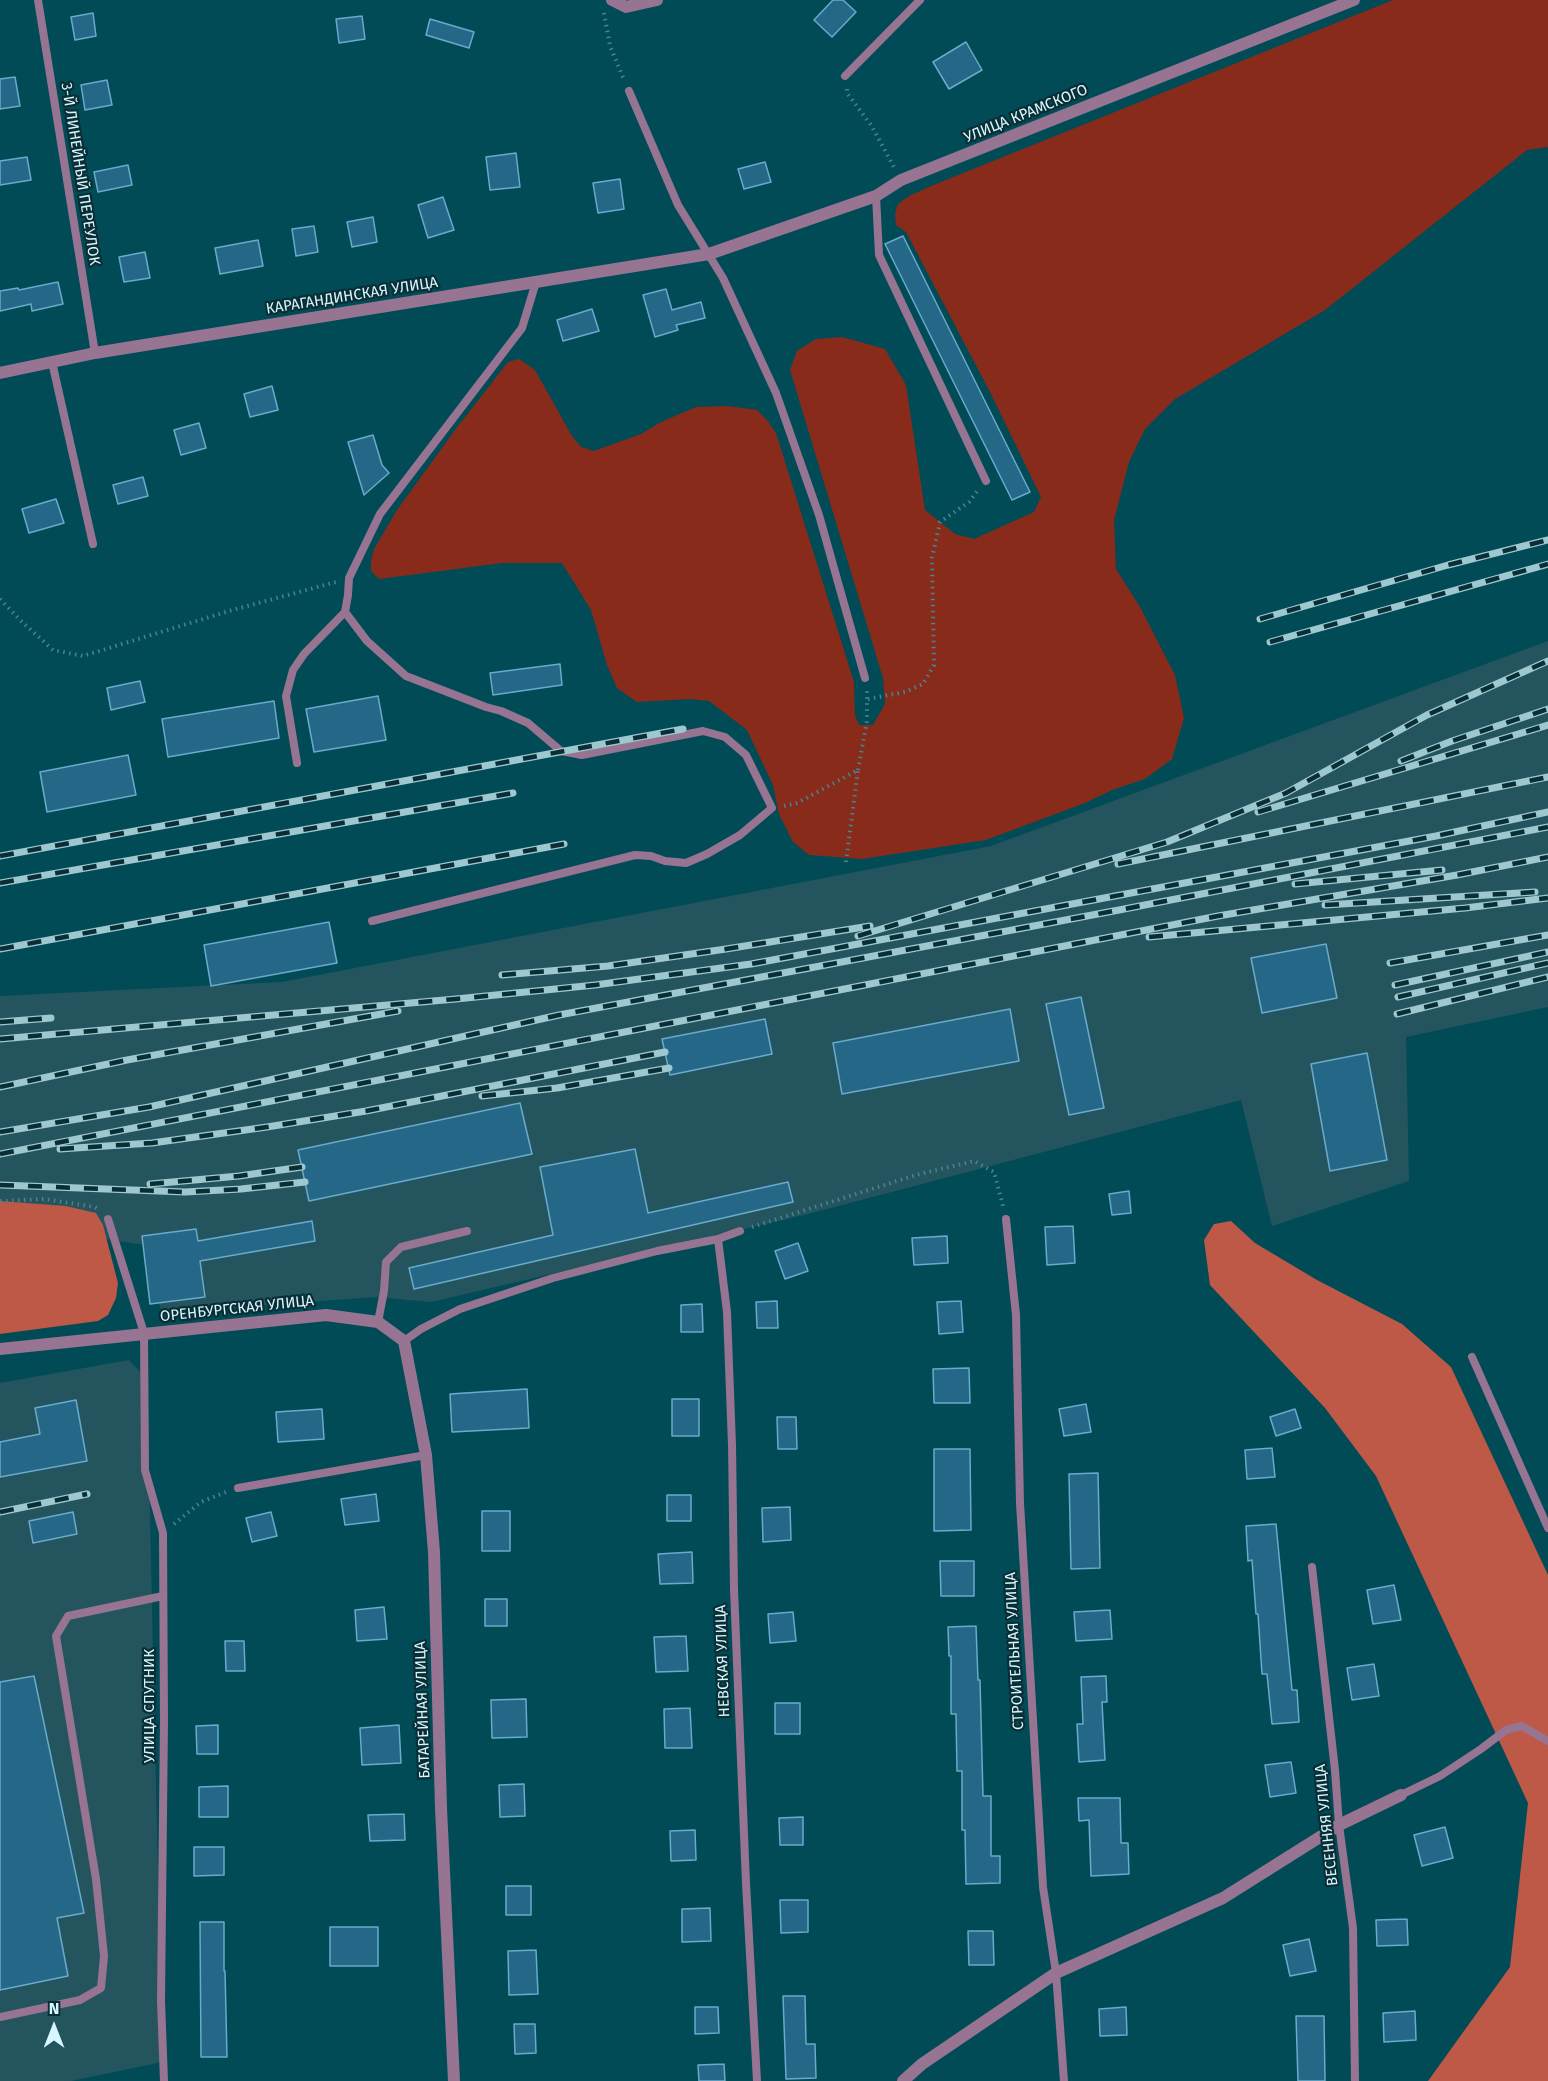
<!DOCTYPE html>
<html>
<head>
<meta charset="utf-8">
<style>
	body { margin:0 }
	#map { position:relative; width:1548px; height:2081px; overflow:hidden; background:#014b57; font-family:"Fira Sans",sans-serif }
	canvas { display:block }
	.north { position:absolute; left:24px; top:1997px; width:60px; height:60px; -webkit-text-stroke:4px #0a2e35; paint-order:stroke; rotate:0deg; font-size:16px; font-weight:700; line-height:24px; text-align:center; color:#d8f6fd }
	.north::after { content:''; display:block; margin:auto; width:21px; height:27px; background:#d8f6fd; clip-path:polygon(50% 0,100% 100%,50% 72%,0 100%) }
</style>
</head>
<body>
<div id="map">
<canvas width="1548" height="2081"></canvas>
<div class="north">N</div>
</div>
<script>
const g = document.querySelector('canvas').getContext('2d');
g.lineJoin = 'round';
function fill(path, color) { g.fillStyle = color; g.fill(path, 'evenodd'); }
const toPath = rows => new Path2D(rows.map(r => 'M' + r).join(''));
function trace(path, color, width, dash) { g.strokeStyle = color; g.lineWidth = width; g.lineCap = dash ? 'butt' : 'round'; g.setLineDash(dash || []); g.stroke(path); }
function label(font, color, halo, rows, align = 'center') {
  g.font = font + ' "Fira Sans",sans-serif'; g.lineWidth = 4.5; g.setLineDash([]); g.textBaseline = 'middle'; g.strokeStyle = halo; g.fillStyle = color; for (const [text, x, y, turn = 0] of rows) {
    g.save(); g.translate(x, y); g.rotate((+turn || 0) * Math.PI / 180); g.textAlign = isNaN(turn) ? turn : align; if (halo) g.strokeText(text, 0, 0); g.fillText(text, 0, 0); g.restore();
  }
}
fill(toPath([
	[1548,641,1548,1007,1406,1037,1409,1181,1272,1226,1241,1100,808,1214,431,1302,376,1297,222,1308,163,1318,145,1245,0,1223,0,996,282,982,991,846],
	[129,1360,147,1379,162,2062,71,2081,0,2081,0,1383]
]), '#24555e');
fill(toPath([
	[1393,0,1548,0,1548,147,1527,150,1325,310,1175,399,1145,429,1129,462,1114,520,1116,569,1140,607,1175,675,1184,718,1172,759,1145,779,1112,790,1085,803,986,840,862,859,809,855,793,842,779,814,773,785,747,730,709,701,690,699,637,702,617,688,607,665,591,610,562,563,502,563,379,579,371,571,371,561,374,549,397,510,455,430,508,362,519,359,535,370,572,436,581,447,594,451,641,434,661,422,696,407,727,406,757,410,767,420,776,433,854,682,855,715,859,725,873,725,885,704,883,678,790,370,797,351,816,339,842,337,885,349,906,385,925,510,955,534,974,539,1034,512,1041,497,990,392,906,232,896,225,895,214,898,204,909,196,931,186]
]), '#882b1b');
fill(toPath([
	[0,1201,66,1206,96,1213,103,1225,118,1283,116,1298,108,1315,98,1321,0,1334],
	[1231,1221,1255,1243,1317,1280,1402,1324,1451,1367,1548,1575,1548,2081,1428,2081,1510,1967,1528,1803,1376,1476,1325,1408,1210,1285,1204,1240,1214,1224]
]), '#bd5946');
const building = toPath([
	[833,0,843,0,856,12,832,37,814,20,833,0],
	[93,13,96,36,75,40,71,17,93,13],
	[362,16,365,39,339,43,336,19,362,16],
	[430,19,474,32,469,48,426,35,430,19],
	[966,42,982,70,949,89,933,62,966,42],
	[15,77,20,106,0,109,0,79,15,77],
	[107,80,112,105,85,110,81,85,107,80],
	[516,153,520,187,490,190,486,157,516,153],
	[27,157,31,180,0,185,0,161,27,157],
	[765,162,771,182,744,189,738,169,765,162],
	[128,165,132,185,98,192,94,172,128,165],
	[620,179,624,209,598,213,593,183,620,179],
	[443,197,454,230,428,238,418,205,443,197],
	[373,217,377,242,352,247,347,222,373,217],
	[314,226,318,252,296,256,292,229,314,226],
	[903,236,1030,492,1012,500,885,244,903,236],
	[258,240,263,266,220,274,215,248,258,240],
	[145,252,150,278,124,282,119,257,145,252],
	[58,282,63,304,32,311,31,304,0,311,0,291,18,288,19,290,58,282],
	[666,289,672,310,701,302,705,318,676,325,678,330,655,337,643,295,666,289],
	[592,309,599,331,563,341,557,320,592,309],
	[272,386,278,410,250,417,244,394,272,386],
	[199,423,206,448,181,455,174,430,199,423],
	[373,435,382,465,389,473,364,495,348,442,373,435],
	[143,477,148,496,118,504,113,485,143,477],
	[56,499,64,523,29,533,22,509,56,499],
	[560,664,562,685,493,695,490,673,560,664],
	[140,681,145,702,111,710,107,688,140,681],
	[378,696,386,740,314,752,306,709,378,696],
	[274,701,279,738,168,757,162,719,274,701],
	[128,755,136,795,47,812,40,772,128,755],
	[329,922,337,963,211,986,204,945,329,922],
	[1326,944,1337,998,1262,1013,1251,958,1326,944],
	[1081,997,1104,1108,1069,1115,1046,1004,1081,997],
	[1010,1009,1019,1061,842,1094,833,1043,1010,1009],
	[765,1019,772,1054,670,1075,662,1039,765,1019],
	[1367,1053,1387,1160,1330,1171,1311,1064,1367,1053],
	[520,1103,532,1154,309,1201,298,1150,520,1103],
	[635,1149,648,1213,788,1182,793,1202,414,1289,409,1268,553,1235,540,1167,635,1149],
	[1129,1191,1131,1213,1112,1215,1109,1194,1129,1191],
	[312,1221,315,1241,200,1261,205,1297,150,1304,142,1236,196,1229,198,1241,312,1221],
	[1073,1226,1075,1263,1047,1265,1045,1227,1073,1226],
	[947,1236,948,1263,914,1265,912,1238,947,1236],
	[798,1243,808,1271,785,1279,775,1251,798,1243],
	[777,1301,778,1328,757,1328,756,1302,777,1301],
	[961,1301,963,1332,939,1334,937,1302,961,1301],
	[702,1304,703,1332,681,1332,681,1305,702,1304],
	[969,1368,970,1403,934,1403,933,1369,969,1368],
	[527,1389,529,1428,452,1432,450,1394,527,1389],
	[672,1399,699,1399,699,1436,672,1436,672,1399],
	[76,1400,87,1461,0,1477,0,1442,40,1434,35,1408,76,1400],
	[1086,1404,1091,1432,1064,1436,1059,1409,1086,1404],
	[322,1409,324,1439,278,1442,276,1412,322,1409],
	[1295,1409,1301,1428,1276,1436,1270,1417,1295,1409],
	[777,1417,796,1417,797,1449,778,1449,777,1417],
	[1272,1448,1275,1477,1247,1479,1245,1450,1272,1448],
	[934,1449,970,1449,971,1530,934,1531,934,1449],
	[1098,1473,1100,1568,1071,1569,1069,1474,1098,1473],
	[376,1494,379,1521,345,1525,341,1499,376,1494],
	[667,1495,691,1495,691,1521,667,1521,667,1495],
	[790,1507,791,1540,763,1542,762,1508,790,1507],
	[482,1511,510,1511,510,1551,482,1551,482,1511],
	[73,1512,77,1534,33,1543,29,1521,73,1512],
	[271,1512,277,1536,252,1542,246,1518,271,1512],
	[1276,1524,1292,1690,1297,1690,1299,1722,1272,1724,1267,1674,1262,1674,1258,1614,1256,1614,1252,1560,1248,1561,1246,1526,1276,1524],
	[692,1552,693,1583,660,1584,658,1554,692,1552],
	[940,1561,974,1561,974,1596,941,1596,940,1561],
	[1394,1585,1401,1620,1373,1624,1367,1590,1394,1585],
	[485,1599,507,1599,507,1626,485,1626,485,1599],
	[384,1607,387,1639,357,1641,355,1610,384,1607],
	[1110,1610,1112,1639,1076,1641,1074,1612,1110,1610],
	[793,1612,796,1641,770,1643,768,1614,793,1612],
	[976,1626,978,1680,980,1680,983,1796,991,1796,991,1856,1000,1856,1000,1883,966,1884,965,1830,962,1830,962,1771,957,1771,956,1714,951,1714,951,1656,949,1656,948,1627,976,1626],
	[686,1636,688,1671,656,1672,654,1637,686,1636],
	[225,1641,244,1641,245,1671,226,1671,225,1641],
	[1374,1664,1379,1696,1352,1700,1347,1668,1374,1664],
	[34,1676,84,1913,57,1918,68,1976,0,1990,0,1682,34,1676],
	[1106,1676,1107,1702,1102,1702,1105,1760,1079,1762,1077,1724,1083,1724,1081,1677,1106,1676],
	[526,1699,527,1737,492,1738,491,1700,526,1699],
	[775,1703,800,1703,800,1734,775,1734,775,1703],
	[690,1708,692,1748,665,1748,664,1709,690,1708],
	[218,1725,218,1754,197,1754,196,1726,218,1725],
	[399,1725,401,1763,362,1765,360,1728,399,1725],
	[1291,1762,1296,1793,1270,1797,1265,1765,1291,1762],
	[524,1784,525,1816,500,1817,499,1785,524,1784],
	[228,1786,228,1817,199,1817,199,1787,228,1786],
	[1078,1798,1120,1798,1121,1843,1128,1843,1129,1874,1091,1876,1089,1820,1079,1821,1078,1798],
	[404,1814,405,1840,370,1841,368,1815,404,1814],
	[803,1817,803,1845,780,1845,779,1818,803,1817],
	[1445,1827,1453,1858,1422,1866,1414,1835,1445,1827],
	[695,1830,696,1860,671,1861,670,1831,695,1830],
	[194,1847,224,1847,224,1875,194,1876,194,1847],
	[506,1886,531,1886,531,1915,506,1915,506,1886],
	[780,1900,808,1900,808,1932,781,1933,780,1900],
	[710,1908,711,1941,682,1942,682,1909,710,1908],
	[1407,1919,1408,1945,1377,1946,1376,1920,1407,1919],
	[200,1922,224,1922,224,1971,225,1971,227,2057,201,2057,200,1922],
	[330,1927,378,1927,378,1966,330,1966,330,1927],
	[968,1931,993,1931,994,1965,969,1965,968,1931],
	[1309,1939,1316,1971,1290,1976,1283,1945,1309,1939],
	[536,1950,538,1994,509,1995,508,1951,536,1950],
	[783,1996,805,1996,806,2044,815,2044,816,2078,786,2079,783,1996],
	[695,2007,718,2007,719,2033,695,2034,695,2007],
	[1126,2007,1127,2035,1100,2036,1099,2009,1126,2007],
	[1415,2011,1416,2040,1384,2042,1383,2013,1415,2011],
	[1296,2016,1324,2016,1325,2081,1298,2081,1296,2016],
	[514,2024,535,2024,536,2053,515,2054,514,2024],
	[724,2064,725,2081,699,2081,698,2065,724,2064]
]);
fill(building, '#246786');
trace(building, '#6aaacc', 1.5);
trace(toPath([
	[604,13,610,46,624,80],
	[847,89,847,93,871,125,895,169],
	[0,599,20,620,53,650,83,656,229,611,336,582],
	[868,699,905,692,923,684,934,665,932,558,940,522,969,502,979,489],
	[858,770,867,721,867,690],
	[784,806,797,803,858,770,846,862],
	[0,1201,44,1199,95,1207,99,1210],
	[752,1227,916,1175,974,1161,994,1172,1003,1206],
	[174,1524,201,1502,226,1492]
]), '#49848f', 4, [1.5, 4.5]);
trace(toPath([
	[38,0,95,353],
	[845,76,920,0],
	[629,91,678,205,723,278,776,393,819,515,865,678],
	[876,196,879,255,986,481],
	[52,362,93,544],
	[345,612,367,641,406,676,486,707,501,711,528,723,561,751,582,755,703,731,725,737,746,755,772,808,740,835,707,854,686,863,665,861,651,856,635,855,372,921],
	[297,763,286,696,293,670,304,654,345,612,348,595,349,578,380,514,522,328,536,282],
	[108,1219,144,1333,145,1470,163,1533,164,1721,161,2001,164,2081],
	[1006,1219,1016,1315,1020,1503,1043,1887,1056,1973,1064,2081],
	[718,1239,727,1312,732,1445,734,1589,746,1883,757,2081],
	[378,1322,384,1291,386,1262,401,1247,467,1231],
	[404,1341,421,1329,460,1309,553,1278,657,1251,718,1239,740,1231],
	[1472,1357,1548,1528],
	[238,1488,426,1455],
	[1312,1567,1335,1770,1339,1825,1353,1928,1355,2081],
	[1401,1795,1440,1776,1481,1749,1506,1730,1522,1726,1548,1741],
	[0,2017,80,2000,101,1988,104,1956,96,1879,56,1636,68,1616,163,1596]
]), '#977491', 8);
trace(toPath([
	[612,0,626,7,657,0],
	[0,373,95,353,709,254,876,196,901,180,1354,0],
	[0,1349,326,1315,378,1322,404,1341,426,1455,434,1552,441,1808,454,2081],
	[903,2081,922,2064,1056,1973,1223,1898,1339,1825,1401,1795]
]), '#977491', 12);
const rail = toPath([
	[1260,619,1448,565,1548,540],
	[1270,642,1548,564],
	[1401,761,1452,741,1548,709],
	[1258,812,1548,725],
	[0,856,683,729],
	[1118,864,1548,777],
	[0,883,513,793],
	[1295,884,1442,870],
	[1325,905,1535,892],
	[858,936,1167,842,1286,793,1427,715,1548,661],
	[1149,937,1465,908,1548,898],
	[0,949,564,844],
	[1390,963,1548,935],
	[502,975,608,966,726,949,870,926],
	[1395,985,1548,952],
	[1398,997,1548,963],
	[1397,1014,1548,977],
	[0,1022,51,1018],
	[0,1039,456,999,595,985,751,964,1436,836,1548,812],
	[0,1087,127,1060,398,1011],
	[482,1096,557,1088,669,1068],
	[0,1132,149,1107,559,1015,1119,910,1548,827],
	[60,1149,152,1143,267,1127,366,1111,665,1052],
	[0,1154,1218,916,1457,875,1548,857],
	[150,1184,239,1176,302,1167],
	[0,1185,185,1192,241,1189,305,1182],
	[0,1512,87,1494]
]);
trace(rail, '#9ec8d0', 7);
trace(rail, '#0a2e35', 4.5, [14]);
label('15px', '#d8f6fd', '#0a2e35', [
	["УЛИЦА КРАМСКОГО",1026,114,-22],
	["3-Й ЛИНЕЙНЫЙ ПЕРЕУЛОК",80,174,81],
	["КАРАГАНДИНСКАЯ УЛИЦА",352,296,-9],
	["ОРЕНБУРГСКАЯ УЛИЦА",237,1309,-6],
	["СТРОИТЕЛЬНАЯ УЛИЦА",1015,1651,-93],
	["НЕВСКАЯ УЛИЦА",723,1661,-92],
	["УЛИЦА СПУТНИК",150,1706,-90],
	["БАТАРЕЙНАЯ УЛИЦА",423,1710,-92],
	["ВЕСЕННЯЯ УЛИЦА",1327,1825,-96]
]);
</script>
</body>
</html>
